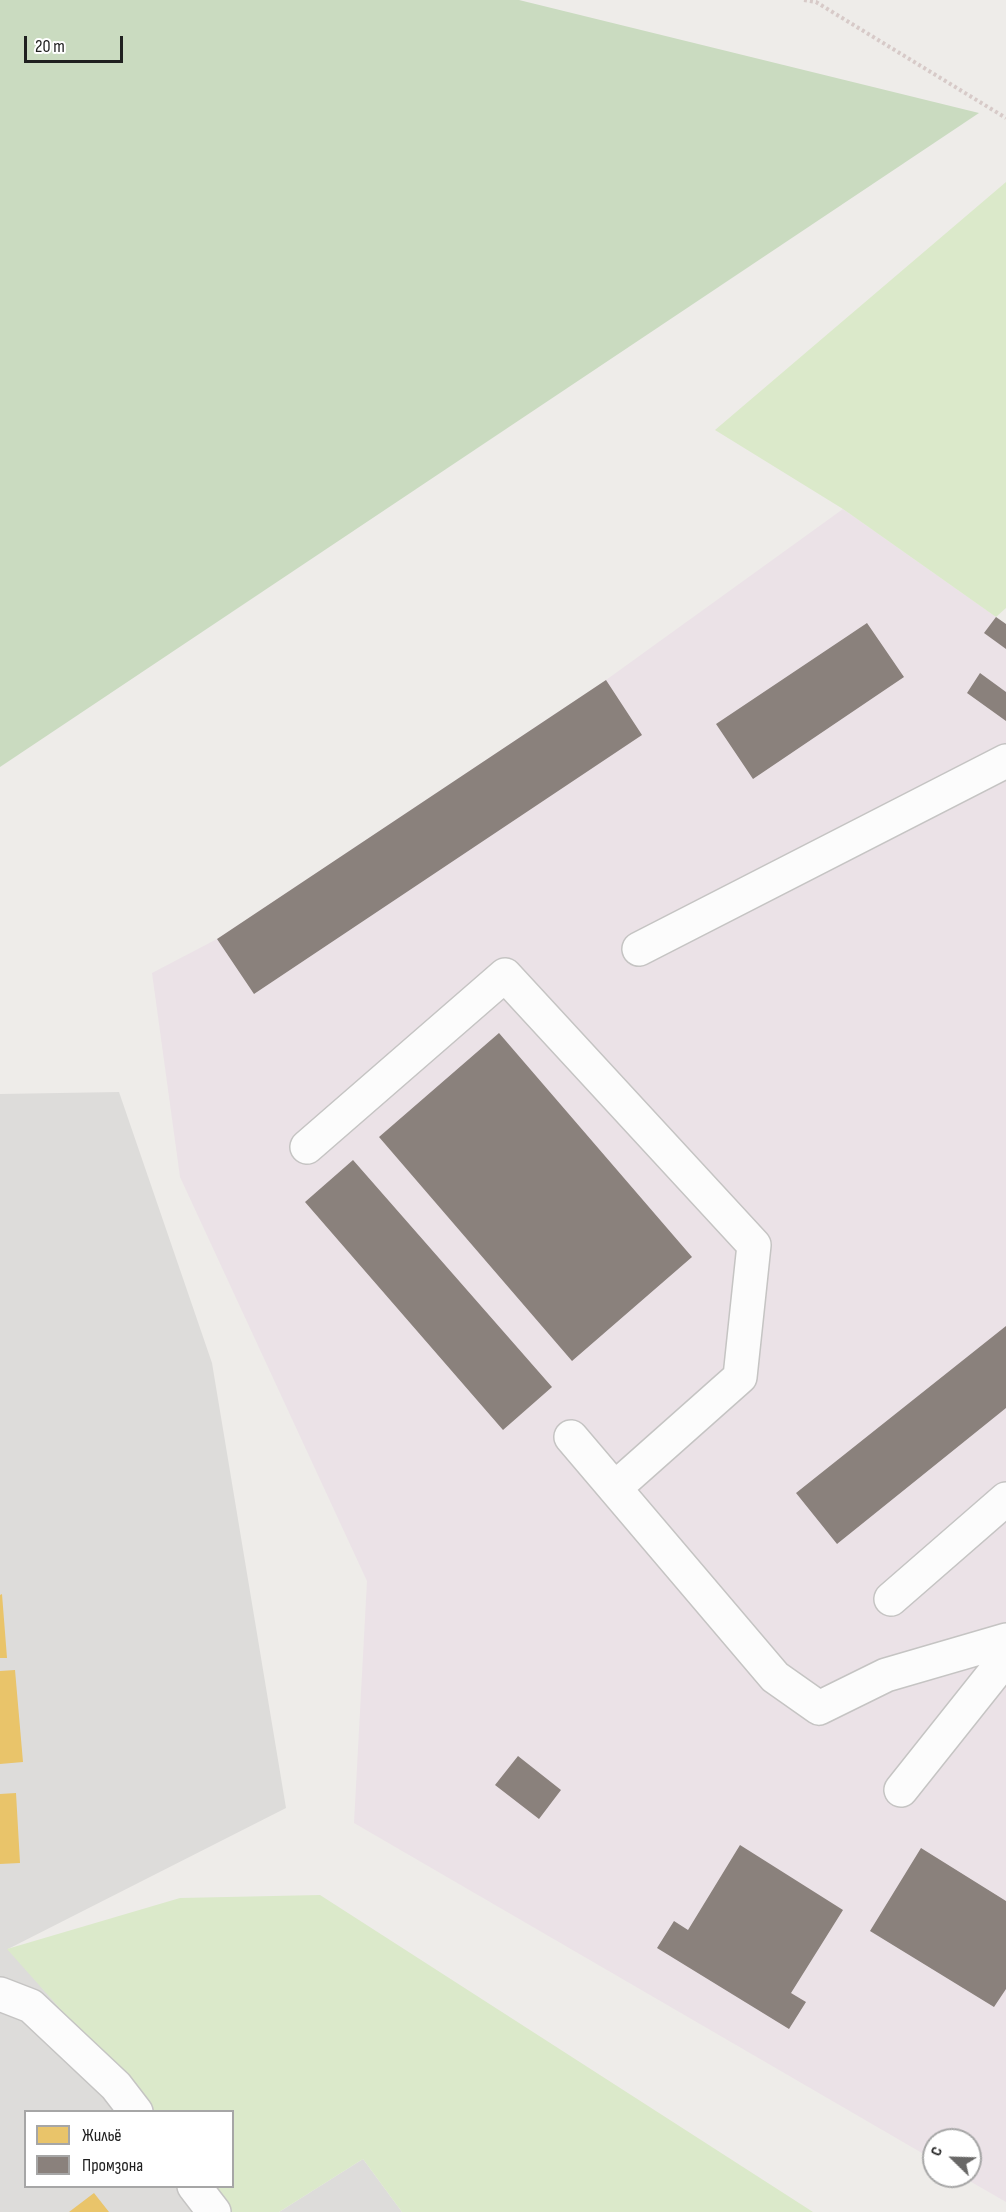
<!DOCTYPE html>
<html>
<head>
<meta charset="utf-8">
<style>
	body { margin:0 }
	#map { position:relative; width:1006px; height:2212px; overflow:hidden; background:#eeece9; font-family:"Sofia Sans Condensed",sans-serif }
	canvas { display:block }
	.legend { position:absolute; left:24px; top:2110px; width:210px; height:78px; box-sizing:border-box; background:#fff; border:2px solid #a6a6a6; margin:0; padding:8px 10px; list-style:none; font-size:18px; color:#202020 }
	.legend li { display:flex; align-items:center; gap:12px; height:30px }
	.legend b { width:30px; border:2px solid #a6a6a6 }
	.north { position:absolute; left:922px; top:2128px; width:60px; height:60px; box-sizing:border-box; background:#fff; border:2px solid #a6a6a6; border-radius:50%; rotate:293deg; font-size:16px; font-weight:700; line-height:24px; text-align:center; color:#202020 }
	.north::after { content:''; display:block; margin:auto; width:21px; height:27px; background:#686766; clip-path:polygon(50% 0,100% 100%,50% 72%,0 100%) }
	.scale { position:absolute; left:24px; top:36px; width:99px; height:27px; box-sizing:border-box; border:3px solid #202020; border-top:0; padding-left:8px; font-size:18px; line-height:21px; white-space:nowrap; color:#202020; -webkit-text-stroke:4px #fff; paint-order:stroke }
</style>
</head>
<body>
<div id="map">
<canvas width="1006" height="2212"></canvas>
<ul class="legend">
<li><b style="height:16px;background:#e9c46a"></b>Жильё</li>
<li><b style="height:16px;background:#8a817c"></b>Промзона</li>
</ul>
<div class="north">С</div>
<div class="scale">20 m</div>
</div>
<script>
const g = document.querySelector('canvas').getContext('2d');
g.lineJoin = 'round';
function fill(path, color) { g.fillStyle = color; g.fill(path, 'evenodd'); }
const toPath = rows => new Path2D(rows.map(r => 'M' + r).join(''));
function trace(path, color, width, dash) { g.strokeStyle = color; g.lineWidth = width; g.lineCap = dash ? 'butt' : 'round'; g.setLineDash(dash || []); g.stroke(path); }
fill(toPath([
	[119,1092,212,1363,286,1808,8,1949,151,2111,26,2112,26,2186,211,2187,231,2212,0,2212,0,1094],
	[363,2159,402,2212,279,2212]
]), '#dddcda');
fill(toPath([
	[843,509,1006,624,1006,2202,961,2176,970,2176,970,2140,934,2140,934,2160,354,1823,367,1581,180,1177,152,973,217,939,606,680]
]), '#ebe2e7');
fill(toPath([
	[1006,182,1006,608,996,617,843,509,715,430],
	[320,1895,813,2212,402,2212,363,2159,279,2212,231,2212,211,2187,232,2186,232,2112,151,2111,7,1949,180,1898]
]), '#dbe9ca');
fill(toPath([
	[0,0,519,0,979,113,0,767]
]), '#cadbc0');
fill(toPath([
	[2,1594,7,1658,0,1658,0,1595],
	[15,1670,23,1762,0,1764,0,1671],
	[16,1793,20,1863,0,1864,0,1794],
	[94,2193,109,2212,69,2212]
]), '#e9c46a');
fill(toPath([
	[996,617,1006,624,1006,649,984,633],
	[867,623,904,677,753,779,716,724],
	[980,673,1006,692,1006,721,967,693],
	[606,680,642,735,254,994,217,939],
	[499,1033,692,1257,572,1361,379,1137],
	[353,1160,552,1387,503,1430,305,1202],
	[1006,1326,1006,1408,837,1544,796,1493],
	[518,1756,561,1790,539,1819,495,1785],
	[740,1845,843,1910,791,1993,806,2002,789,2029,657,1948,674,1921,688,1930],
	[921,1848,1006,1901,1006,1989,994,2007,870,1931]
]), '#8a817c');
const minor = toPath([
	[639,949,1006,761],
	[307,1147,505,975,754,1245,740,1377,615,1488],
	[571,1437,775,1677,819,1708,886,1675,1006,1640],
	[891,1599,1006,1499],
	[901,1790,1006,1658],
	[0,1994,31,2006,116,2086,136,2112],
	[194,2186,214,2212]
]);
trace(minor, '#c5c4c3', 36);
trace(toPath([
	[804,0,816,2,1006,118]
]), '#d7cac8', 4, [3, 3]);
trace(minor, '#fcfcfc', 33);
</script>
</body>
</html>
